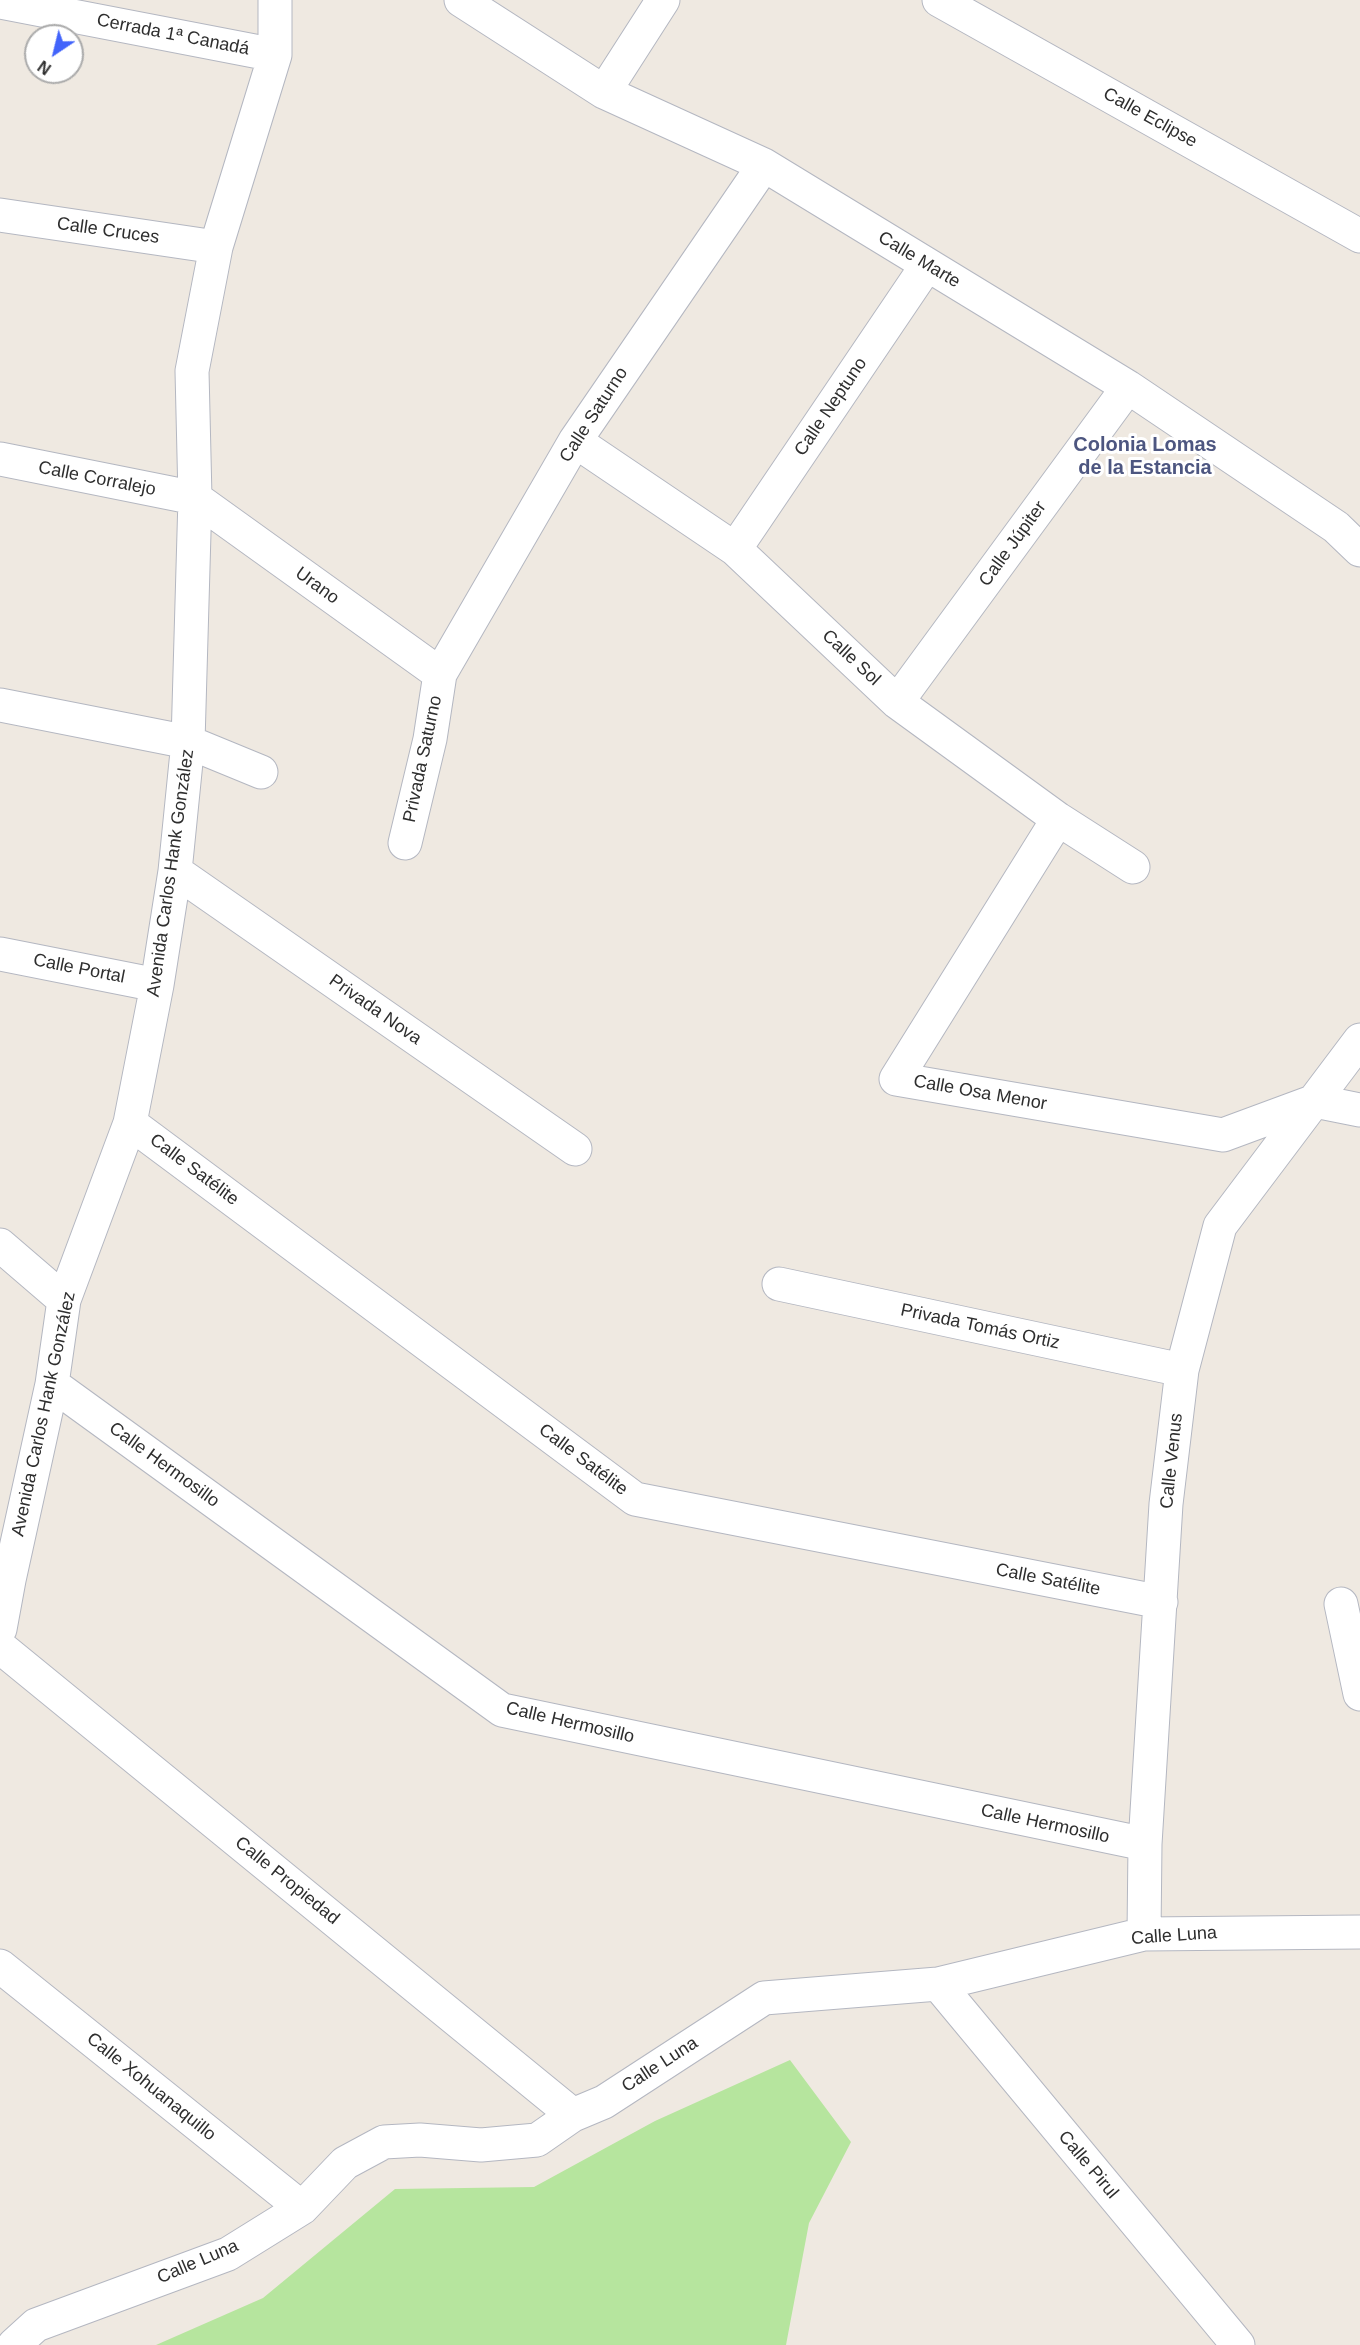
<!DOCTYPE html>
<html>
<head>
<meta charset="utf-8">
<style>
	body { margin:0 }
	#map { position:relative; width:1360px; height:2345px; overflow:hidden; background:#efe9e1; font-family:Helvetica,sans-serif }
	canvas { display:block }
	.north { position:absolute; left:24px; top:24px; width:60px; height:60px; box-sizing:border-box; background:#fff; border:2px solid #ababab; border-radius:50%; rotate:215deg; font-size:16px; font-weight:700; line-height:24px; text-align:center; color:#2e2e2e }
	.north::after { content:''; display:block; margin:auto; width:21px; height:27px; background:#4264fb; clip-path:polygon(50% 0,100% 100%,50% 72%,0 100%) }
</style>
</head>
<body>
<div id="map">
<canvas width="1360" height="2345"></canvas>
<div class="north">N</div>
</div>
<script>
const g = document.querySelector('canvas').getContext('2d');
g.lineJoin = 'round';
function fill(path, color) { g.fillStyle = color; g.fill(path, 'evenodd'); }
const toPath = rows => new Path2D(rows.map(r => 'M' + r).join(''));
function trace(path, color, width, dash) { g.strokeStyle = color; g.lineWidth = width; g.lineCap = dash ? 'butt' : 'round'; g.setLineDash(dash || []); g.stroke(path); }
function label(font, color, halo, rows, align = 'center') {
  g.font = font + ' Helvetica,sans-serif'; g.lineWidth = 6; g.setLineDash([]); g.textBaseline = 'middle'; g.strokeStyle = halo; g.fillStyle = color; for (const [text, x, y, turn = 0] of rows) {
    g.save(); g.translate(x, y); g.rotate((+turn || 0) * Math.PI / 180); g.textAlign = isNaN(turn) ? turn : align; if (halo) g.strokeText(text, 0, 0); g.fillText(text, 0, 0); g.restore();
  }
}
fill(toPath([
	[790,2060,851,2142,809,2223,786,2345,156,2345,263,2298,395,2189,534,2187,655,2121]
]), '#b6e59e');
const minor = toPath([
	[461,0,604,92,764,165,1128,387,1336,527,1360,550],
	[939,0,1360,236],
	[0,2,275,55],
	[604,92,663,0],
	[0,215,216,247],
	[575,441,735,549,897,702,1058,819,1133,867],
	[0,459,195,498,440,674],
	[735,549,927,265],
	[897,702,1128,387],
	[0,705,188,742,261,772],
	[1058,819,896,1079,1223,1135,1315,1101,1360,1110],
	[405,843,430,739,440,674,575,441,764,165],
	[175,871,575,1149],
	[0,954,157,985],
	[130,1123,635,1499,1161,1602],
	[0,1245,64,1300],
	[779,1284,1182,1370],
	[52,1384,502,1710,1145,1844],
	[1341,1604,1360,1694],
	[0,1629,9,1580,52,1384,64,1300,130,1123,157,985,175,871,188,742,195,498,192,371,216,247,275,55,275,0],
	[0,1647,573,2115],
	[1144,1934,1145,1844,1166,1504,1182,1370,1220,1226,1360,1040],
	[0,1966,302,2208],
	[938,1984,1238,2345],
	[14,2345,36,2325,228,2254,302,2208,345,2163,384,2142,420,2140,481,2145,537,2140,573,2115,604,2102,764,1998,938,1984,1144,1934,1360,1932]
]);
trace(minor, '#b4b7c1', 35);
trace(minor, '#fff', 33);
label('18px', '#2e2e2e', '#fff', [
	["Cerrada 1ª Canadá",173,35,11],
	["Calle Eclipse",1150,118,29],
	["Calle Cruces",108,231,8],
	["Calle Marte",919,260,31],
	["Calle Neptuno",831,407,-56],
	["Calle Saturno",594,415,-57],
	["Calle Corralejo",97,479,11],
	["Calle Júpiter",1013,544,-54],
	["Urano",317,586,36],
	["Calle Sol",851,658,43],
	["Privada Saturno",423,759,-78],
	["Avenida Carlos Hank González",171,873,-82],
	["Calle Portal",79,969,11],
	["Privada Nova",375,1010,35],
	["Calle Osa Menor",980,1093,10],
	["Calle Satélite",194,1170,37],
	["Privada Tomás Ortiz",980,1327,12],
	["Avenida Carlos Hank González",44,1414,-78],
	["Calle Satélite",583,1460,37],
	["Calle Venus",1172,1461,-84],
	["Calle Hermosillo",164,1465,36],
	["Calle Satélite",1048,1580,11],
	["Calle Hermosillo",570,1723,13],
	["Calle Hermosillo",1045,1824,12],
	["Calle Propiedad",287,1881,39],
	["Calle Luna",1174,1936,-4],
	["Calle Luna",660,2065,-33],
	["Calle Xohuanaquillo",151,2087,39],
	["Calle Pirul",1088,2165,50],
	["Calle Luna",198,2262,-23]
]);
label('bold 20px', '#4d5680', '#fff', [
	["Colonia Lomas",1145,445],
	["de la Estancia",1145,468]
]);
</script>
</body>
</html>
